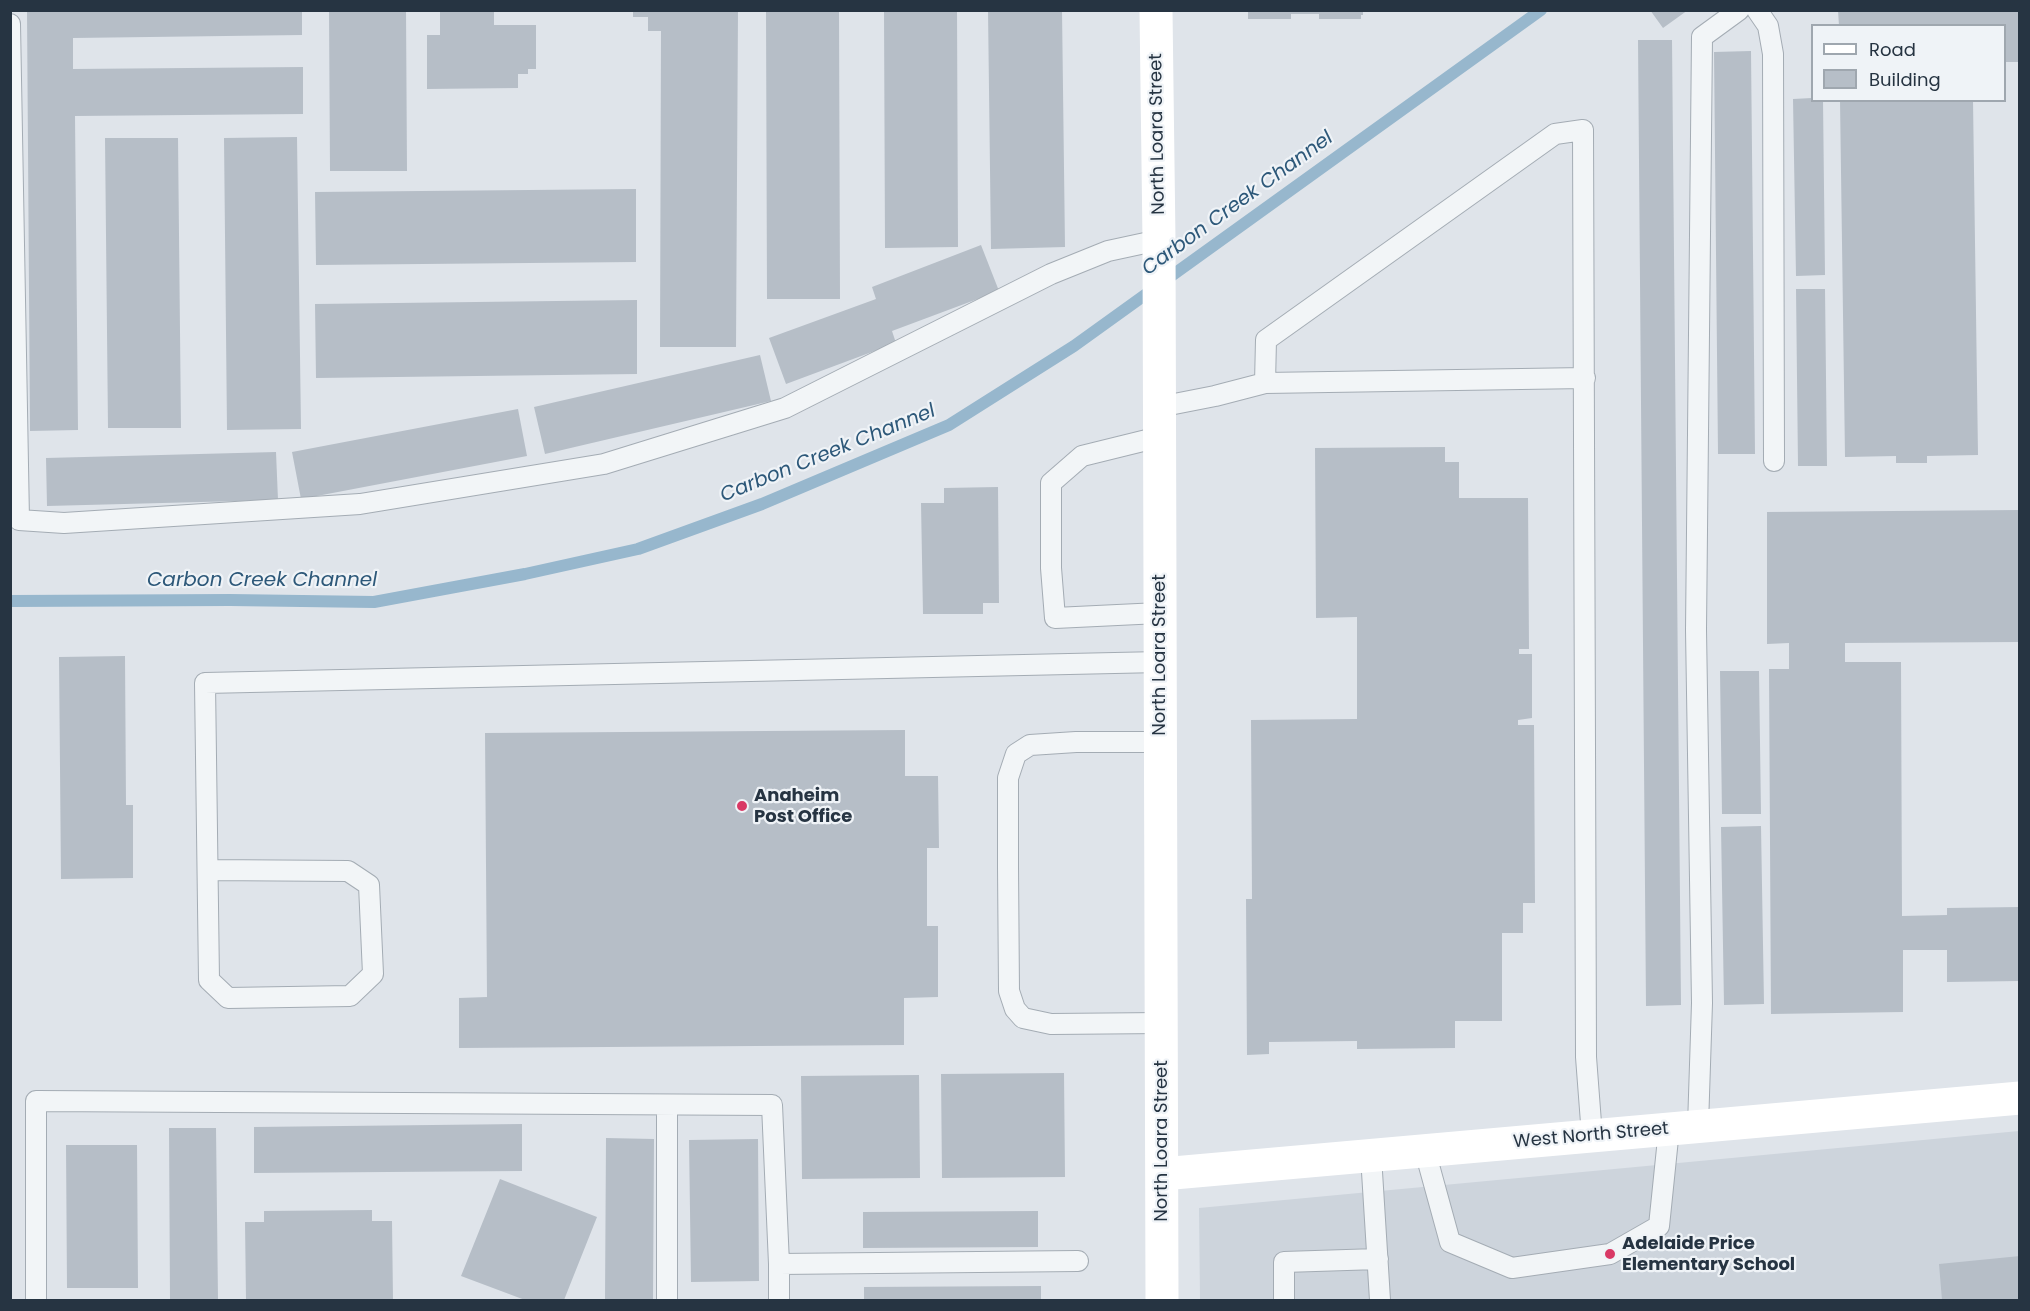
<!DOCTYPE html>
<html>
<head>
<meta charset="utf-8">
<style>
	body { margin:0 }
	#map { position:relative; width:2030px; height:1311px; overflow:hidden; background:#dfe4ea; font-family:Poppins,sans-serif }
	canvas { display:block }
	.frame { position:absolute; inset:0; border:12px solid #263442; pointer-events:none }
	.legend { position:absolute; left:1811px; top:24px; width:195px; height:78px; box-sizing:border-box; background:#eff3f7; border:2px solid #9fa7af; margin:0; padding:8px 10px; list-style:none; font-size:18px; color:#263442 }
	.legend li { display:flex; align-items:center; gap:12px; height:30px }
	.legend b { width:30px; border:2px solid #9fa7af }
</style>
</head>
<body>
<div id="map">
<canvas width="2030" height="1311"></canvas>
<div class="frame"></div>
<ul class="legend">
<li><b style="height:8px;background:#fff"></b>Road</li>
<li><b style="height:16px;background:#b6bec7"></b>Building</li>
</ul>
</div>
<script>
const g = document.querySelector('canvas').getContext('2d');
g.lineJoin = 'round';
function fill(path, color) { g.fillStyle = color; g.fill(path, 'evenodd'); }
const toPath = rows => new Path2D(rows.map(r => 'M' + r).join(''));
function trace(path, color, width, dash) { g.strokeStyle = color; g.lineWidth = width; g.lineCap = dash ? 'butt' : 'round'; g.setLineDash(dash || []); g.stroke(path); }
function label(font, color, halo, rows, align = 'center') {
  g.font = font + ' Poppins,sans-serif'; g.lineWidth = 4.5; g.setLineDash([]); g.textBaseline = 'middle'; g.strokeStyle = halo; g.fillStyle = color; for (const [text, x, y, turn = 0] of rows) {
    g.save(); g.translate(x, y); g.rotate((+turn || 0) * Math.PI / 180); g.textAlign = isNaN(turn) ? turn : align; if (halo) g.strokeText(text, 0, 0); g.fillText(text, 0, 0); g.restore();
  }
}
fill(toPath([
	[2019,1131,2019,1300,1200,1300,1199,1208]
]), '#cdd4dc');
trace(toPath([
	[10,601,230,600,374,602,525,574,638,549,762,504,949,425,1074,346,1541,10]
]), '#97b7cd', 12);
fill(toPath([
	[27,10,302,10,302,35,73,38,73,69,303,67,303,114,75,116,78,430,30,431],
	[329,10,406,10,407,171,330,171],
	[482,10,494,11,494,25,536,25,536,69,528,69,528,74,518,74,518,88,427,89,427,35,440,35,440,11],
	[633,10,738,10,736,347,660,347,661,31,648,31,648,17,633,17],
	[766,10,839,10,840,299,767,299],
	[884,10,957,10,958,247,885,248],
	[988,10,1062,10,1065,247,991,249],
	[1248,10,1363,10,1363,15,1361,15,1361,19,1319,19,1319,14,1291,14,1291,19,1248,19],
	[1650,10,1688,10,1663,28],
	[1838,10,2020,10,2020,62,2004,62,2004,26,1839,26],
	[1638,40,1672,40,1681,1005,1646,1006],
	[1751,51,1755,454,1718,454,1714,52],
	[1812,98,1812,100,1823,100,1825,275,1796,276,1793,99],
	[1840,100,1973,100,1978,455,1927,456,1927,463,1896,463,1896,456,1845,457],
	[297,137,301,429,227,430,224,138],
	[105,138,178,138,181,428,108,428],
	[636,189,636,262,316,265,315,192],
	[981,245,999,291,892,331,896,343,786,384,769,338,876,299,872,287],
	[1796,289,1825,289,1827,466,1798,466],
	[637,300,637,374,316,378,315,304],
	[760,355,771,401,545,454,534,407],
	[518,409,527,456,301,499,292,452],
	[1445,447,1445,462,1459,462,1459,498,1528,498,1529,649,1519,649,1519,654,1532,654,1532,718,1518,720,1518,725,1534,725,1535,903,1523,903,1523,933,1502,933,1502,1021,1455,1021,1455,1048,1357,1049,1357,1041,1269,1042,1269,1054,1247,1055,1246,899,1252,899,1251,720,1357,719,1357,617,1316,618,1315,448],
	[276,452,278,500,47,506,46,458],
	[998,487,999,603,983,603,983,614,923,614,921,503,944,503,944,488],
	[2020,510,2020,642,1845,643,1845,662,1901,662,1902,916,1947,915,1947,908,2020,907,2020,981,1947,982,1947,950,1903,950,1903,1012,1771,1014,1769,669,1789,669,1789,643,1767,644,1767,512],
	[125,656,126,805,133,805,133,878,61,879,59,657],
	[1720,671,1759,671,1761,814,1722,814],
	[905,730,905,776,938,776,939,848,927,848,927,926,938,926,938,997,904,998,904,1045,459,1048,459,998,487,997,485,733],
	[1761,826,1764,1004,1724,1005,1721,827],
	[1064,1073,1065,1177,942,1178,941,1074],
	[919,1075,920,1178,802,1179,801,1076],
	[522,1124,522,1171,254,1173,254,1127],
	[169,1128,216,1128,218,1300,170,1300],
	[606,1138,654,1139,653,1300,605,1300],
	[758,1139,759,1281,691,1282,689,1140],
	[66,1145,137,1145,138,1288,67,1288],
	[500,1179,597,1217,564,1300,525,1300,461,1276],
	[372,1210,372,1221,392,1221,393,1300,246,1300,245,1222,264,1222,264,1211],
	[1038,1211,1038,1247,863,1248,863,1212],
	[2020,1256,2020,1300,1942,1300,1939,1264],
	[1041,1286,1041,1300,864,1300,864,1287]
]), '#b6bec7');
const lane = toPath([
	[1757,10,1768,26,1773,54,1774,461],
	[10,24,19,520,64,523,360,504,604,464,785,408,1051,274,1108,251,1159,240],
	[1265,383,1585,378],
	[1159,407,1215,396,1265,383,1266,340,1555,134,1583,130,1586,1057,1592,1136],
	[1159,437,1082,456,1051,483,1051,568,1055,618,1159,613],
	[1160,742,1076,742,1030,745,1016,754,1008,778,1008,867,1009,991,1015,1009,1023,1018,1051,1024,1162,1023],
	[208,870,348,871,369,885,373,974,350,996,228,998,209,980,205,683,1160,662],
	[667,1105,667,1300],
	[1698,1126,1702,1003,1696,630,1702,37,1739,10],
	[1425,1151,1450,1242,1512,1268,1610,1254,1659,1226,1669,1129],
	[1371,1156,1380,1300],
	[779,1264,779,1300],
	[36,1300,36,1101,772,1105,779,1264,1078,1261],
	[1284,1300,1284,1262,1378,1259]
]);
trace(lane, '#a4acb4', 22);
trace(lane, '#f2f5f7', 20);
trace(toPath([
	[1156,10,1159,240,1162,1300],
	[1162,1174,2020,1098]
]), '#fff', 33);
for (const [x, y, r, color] of [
	[742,806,6,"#d93965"],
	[1610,1254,6,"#d93965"]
]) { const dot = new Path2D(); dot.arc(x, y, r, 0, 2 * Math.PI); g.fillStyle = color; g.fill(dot); trace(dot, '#eff3f7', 2); }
label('18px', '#263442', '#eff3f7', [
	["North Loara Street",1158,134,-91],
	["North Loara Street",1160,655,-90],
	["West North Street",1591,1136,-5],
	["North Loara Street",1162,1141,-90]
]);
label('bold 18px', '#263442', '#eff3f7', [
	["Anaheim",754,796],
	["Post Office",754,817],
	["Adelaide Price",1622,1244],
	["Elementary School",1622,1265]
], 'left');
label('italic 20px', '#2d5879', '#eff3f7', [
	["Carbon Creek Channel",1238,204,-36],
	["Carbon Creek Channel",828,454,-22],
	["Carbon Creek Channel",262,581]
]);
</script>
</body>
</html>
